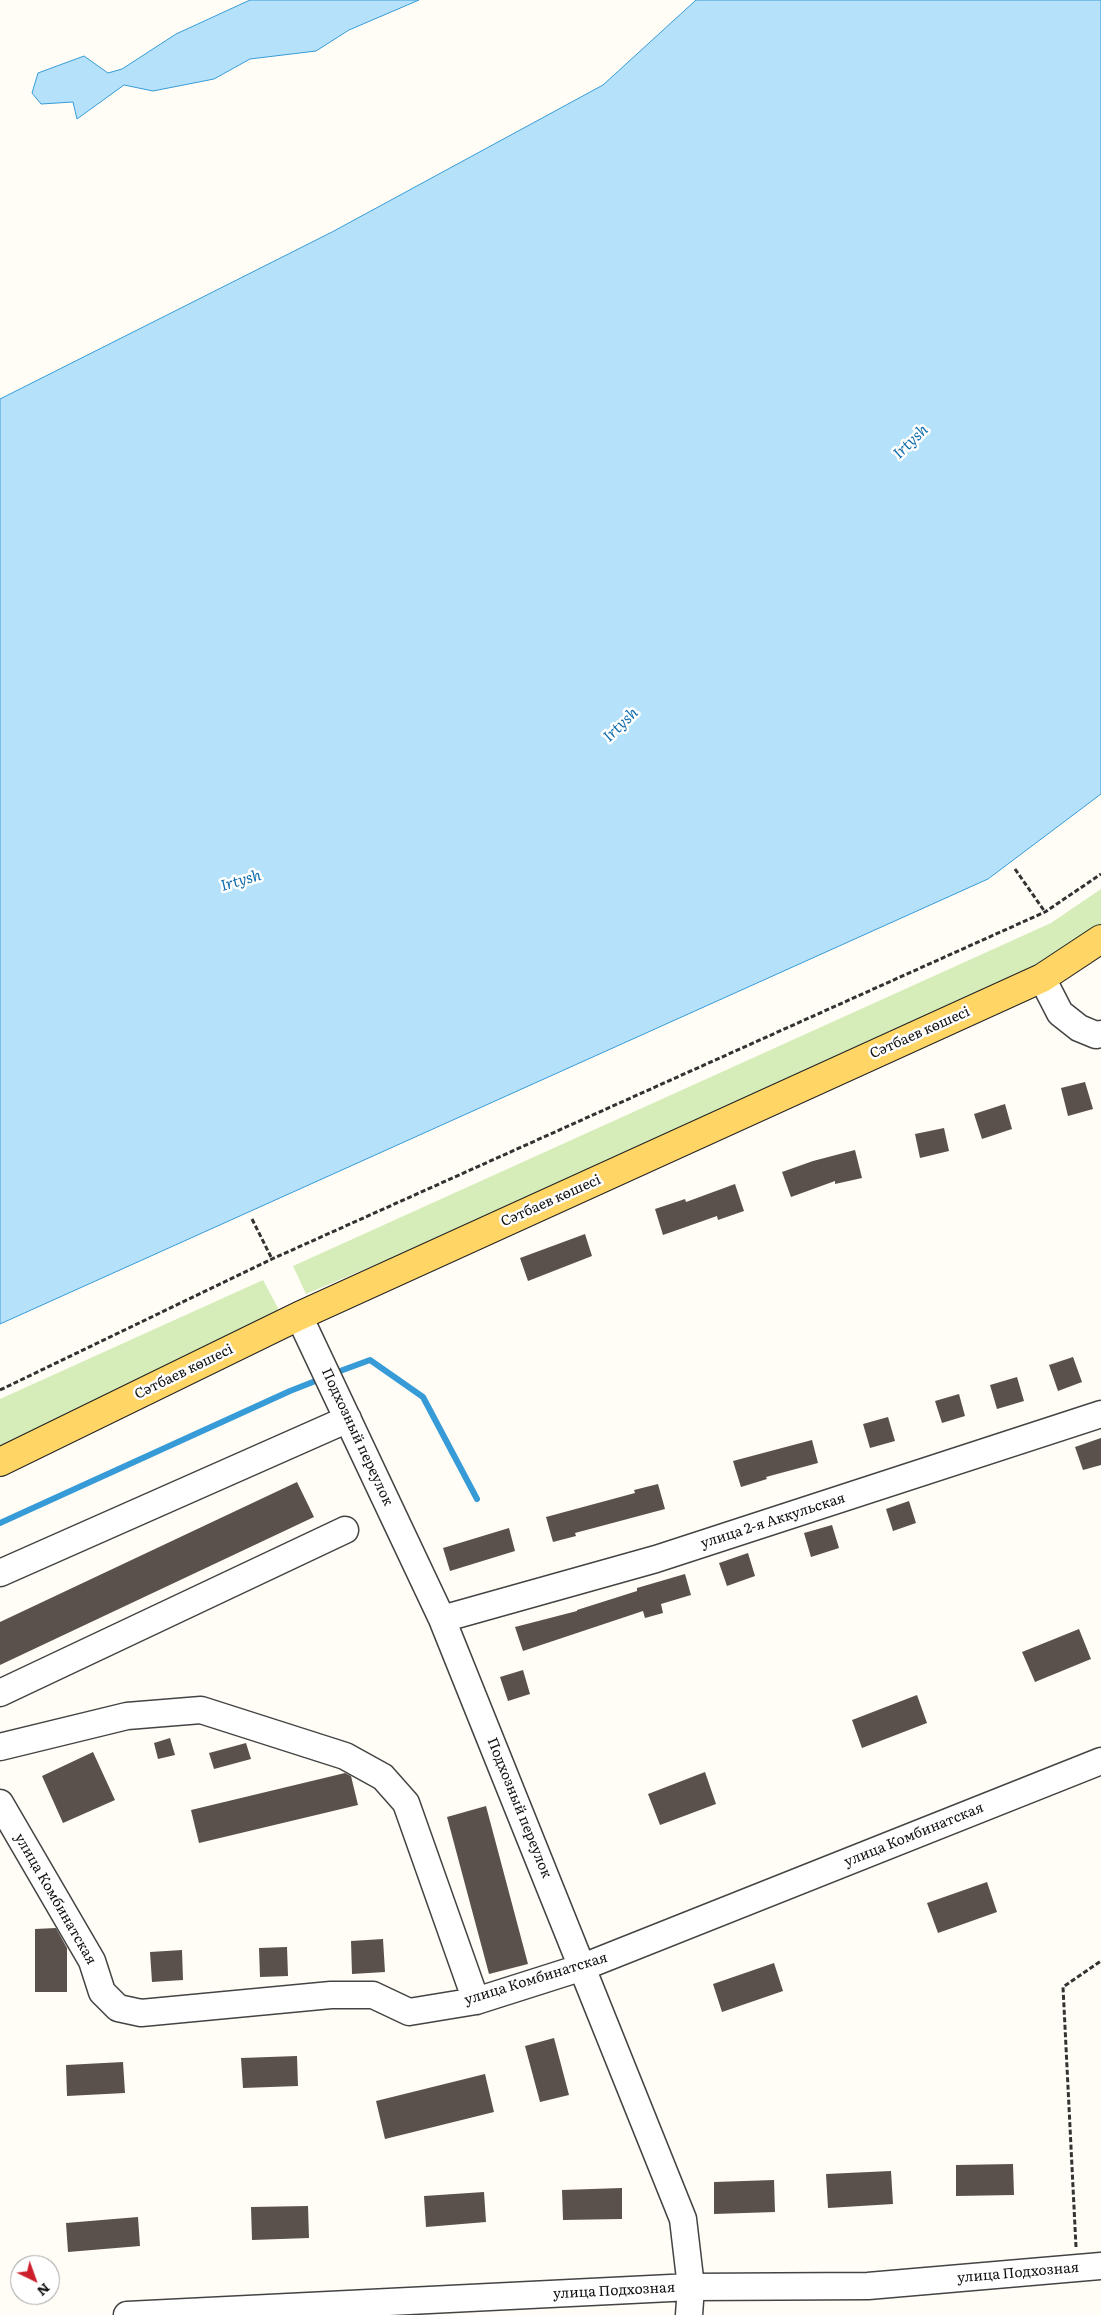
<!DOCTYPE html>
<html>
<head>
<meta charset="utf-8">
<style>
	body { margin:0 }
	#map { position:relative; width:1101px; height:2315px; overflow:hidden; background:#fffdf5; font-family:Literata,serif }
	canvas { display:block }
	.north { position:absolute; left:10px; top:2255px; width:50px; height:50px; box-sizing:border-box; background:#fff; border:1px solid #a0a0a0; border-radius:50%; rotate:138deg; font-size:14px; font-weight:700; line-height:20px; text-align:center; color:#111 }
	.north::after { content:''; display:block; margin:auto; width:18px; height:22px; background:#cc1e2b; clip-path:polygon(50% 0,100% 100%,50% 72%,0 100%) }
</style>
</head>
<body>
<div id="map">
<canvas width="1101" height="2315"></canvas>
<div class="north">N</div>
</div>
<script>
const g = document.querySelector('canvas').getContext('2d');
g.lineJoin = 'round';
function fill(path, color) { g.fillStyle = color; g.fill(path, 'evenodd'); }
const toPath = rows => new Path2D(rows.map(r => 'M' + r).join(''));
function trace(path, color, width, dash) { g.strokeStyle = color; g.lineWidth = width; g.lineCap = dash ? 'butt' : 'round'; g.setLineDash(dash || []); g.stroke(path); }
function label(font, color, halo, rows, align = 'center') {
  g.font = font + ' Literata,serif'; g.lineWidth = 5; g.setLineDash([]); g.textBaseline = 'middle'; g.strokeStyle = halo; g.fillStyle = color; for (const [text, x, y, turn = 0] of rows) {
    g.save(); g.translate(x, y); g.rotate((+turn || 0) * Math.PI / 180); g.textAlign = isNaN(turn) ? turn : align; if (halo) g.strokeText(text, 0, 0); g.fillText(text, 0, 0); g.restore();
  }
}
fill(toPath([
	[1101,889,1101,931,907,1041,306,1294,293,1266,1051,923],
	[263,1280,279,1310,0,1447,0,1399]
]), '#d6edba');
const water = toPath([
	[250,0,419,0,349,30,316,51,250,59,214,79,153,91,124,85,77,119,73,102,41,104,32,93,38,73,84,56,108,73,122,69,176,34,250,0],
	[696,0,1101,0,1101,794,988,879,0,1324,0,399,332,232,603,85,696,0]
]);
fill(water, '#b5e2fa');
trace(water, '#379bd7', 1);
trace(toPath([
	[332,1374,370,1360,423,1397,477,1499],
	[0,1523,290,1391,323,1378]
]), '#379bd7', 6);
fill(toPath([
	[1085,1082,1093,1109,1068,1116,1061,1088],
	[1005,1104,1012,1129,982,1139,974,1114],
	[944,1128,949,1151,920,1158,915,1134],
	[855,1150,862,1178,835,1184,835,1181,791,1197,782,1172,813,1161],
	[735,1184,744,1211,718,1220,717,1216,663,1235,655,1209,685,1199,686,1202],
	[585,1234,592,1256,528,1281,520,1258],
	[1073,1357,1082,1382,1058,1391,1049,1365],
	[1017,1377,1024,1401,997,1409,990,1385],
	[959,1394,965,1416,942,1423,935,1401],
	[888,1417,895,1441,870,1448,863,1424],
	[1101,1438,1101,1465,1083,1470,1075,1447],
	[812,1440,818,1463,766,1477,767,1479,741,1487,733,1461],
	[297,1482,314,1517,0,1665,0,1622],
	[658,1484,665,1509,575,1533,576,1536,553,1542,546,1517,635,1493,634,1490],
	[909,1501,916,1523,893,1531,886,1509],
	[832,1525,839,1548,811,1557,804,1533],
	[509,1528,515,1551,450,1571,443,1548],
	[748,1553,755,1576,727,1586,719,1563],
	[685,1574,691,1595,661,1604,663,1613,645,1618,643,1611,523,1651,515,1627,577,1611,577,1610,637,1591,637,1588],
	[1079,1629,1091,1659,1035,1682,1022,1652],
	[523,1670,530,1694,508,1701,500,1677],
	[917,1695,927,1723,862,1748,852,1720],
	[170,1738,175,1755,158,1759,154,1743],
	[246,1743,251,1759,214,1769,209,1753],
	[93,1752,115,1800,63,1823,42,1776],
	[705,1772,716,1804,660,1825,648,1794],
	[345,1773,351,1776,358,1805,199,1843,191,1810],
	[486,1806,528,1964,489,1974,447,1817],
	[987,1882,997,1912,938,1933,927,1903],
	[56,1928,67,1948,67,1992,35,1992,35,1929],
	[383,1939,385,1972,352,1974,351,1941],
	[287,1947,288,1976,260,1977,259,1948],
	[182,1950,183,1980,152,1982,150,1952],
	[774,1963,783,1991,722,2012,713,1984],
	[554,2038,569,2095,540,2102,525,2046],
	[297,2056,298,2086,243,2088,241,2058],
	[123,2062,125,2093,67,2096,66,2065],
	[485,2074,494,2112,385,2139,376,2101],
	[1013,2164,1014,2195,956,2196,956,2165],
	[891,2171,893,2204,828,2208,826,2174],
	[774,2180,775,2212,714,2214,714,2182],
	[622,2188,622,2219,563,2220,562,2190],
	[484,2192,486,2222,426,2227,424,2196],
	[308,2206,309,2238,252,2240,251,2207],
	[138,2217,140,2246,68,2252,66,2223]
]), '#5a514c');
const minor = toPath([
	[1042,978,1060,1013,1079,1028,1096,1035,1101,1034],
	[299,1316,442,1619,683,2219,691,2287,689,2315],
	[0,1573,348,1419],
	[442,1619,656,1559,1101,1414],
	[0,1693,345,1530],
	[0,1747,127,1716,201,1710,345,1756,383,1777,406,1803,476,2001],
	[0,1803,92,1961,102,1992,118,2008,141,2013,331,1995,373,1995,409,2012,476,2001,583,1967,1101,1761],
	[127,2315,691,2287,868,2286,1101,2266]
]);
const major = toPath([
	[0,1462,299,1316,1042,978,1101,939]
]);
trace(minor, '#444', 29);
trace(major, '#222', 30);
trace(toPath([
	[1015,869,1045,912],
	[252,1219,272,1259],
	[0,1390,272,1259,1045,912,1101,874],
	[1076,2247,1063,1987,1101,1961]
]), '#333', 3, [5, 2.5]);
trace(minor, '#fff', 26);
trace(major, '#ffd565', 28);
label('14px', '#111', '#fff', [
	["Сәтбаев көшесі",920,1033,-24],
	["Сәтбаев көшесі",551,1201,-24],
	["Сәтбаев көшесі",184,1372,-26],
	["Подхозный переулок",357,1437,65],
	["улица 2-я Аккульская",773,1521,-18],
	["Подхозный переулок",519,1808,68],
	["улица Комбинатская",914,1835,-22],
	["улица Комбинатская",55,1899,60],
	["улица Комбинатская",536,1979,-17],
	["улица Подхозная",1018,2273,-5],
	["улица Подхозная",614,2291,-3]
]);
label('italic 15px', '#0f6cad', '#fff', [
	["Irtysh",911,442,-44],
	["Irtysh",621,725,-44],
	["Irtysh",241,881,-16]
]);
</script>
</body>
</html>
